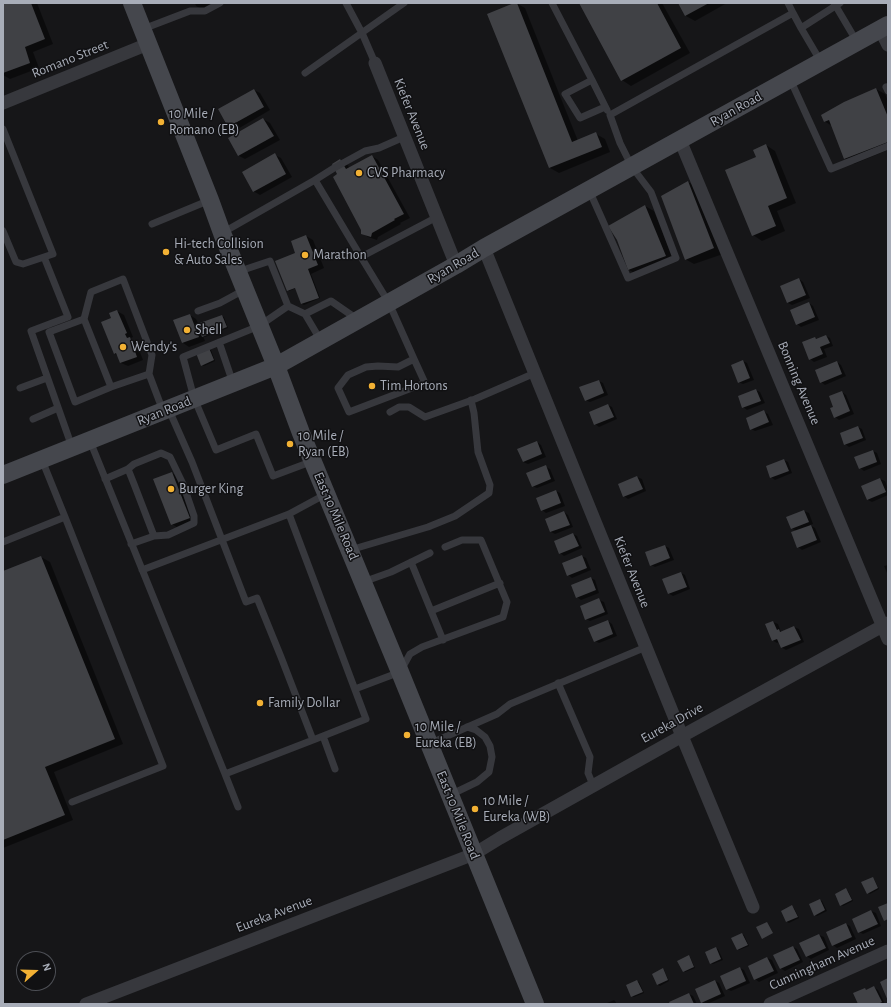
<!DOCTYPE html>
<html>
<head>
<meta charset="utf-8">
<style>
	body { margin:0 }
	#map { position:relative; width:891px; height:1007px; overflow:hidden; background:#161618; font-family:"Alegreya Sans",sans-serif }
	canvas { display:block }
	.frame { position:absolute; inset:0; border:4px solid #a8adb8; pointer-events:none }
	.north { position:absolute; left:16px; top:951px; width:40px; height:40px; box-sizing:border-box; background:#111113; border:1px solid #4d4f55; border-radius:50%; rotate:70deg; font-size:11px; font-weight:700; line-height:16px; text-align:center; color:#a8adb8 }
	.north::after { content:''; display:block; margin:auto; width:14px; height:18px; background:#f2b134; clip-path:polygon(50% 0,100% 100%,50% 72%,0 100%) }
</style>
</head>
<body>
<div id="map">
<canvas width="891" height="1007"></canvas>
<div class="frame"></div>
<div class="north">N</div>
</div>
<script>
const g = document.querySelector('canvas').getContext('2d');
g.lineJoin = 'round';
function fill(path, color) { g.fillStyle = color; g.fill(path, 'evenodd'); }
const toPath = rows => new Path2D(rows.map(r => 'M' + r).join(''));
function trace(path, color, width, dash) { g.strokeStyle = color; g.lineWidth = width; g.lineCap = dash ? 'butt' : 'round'; g.setLineDash(dash || []); g.stroke(path); }
function label(font, color, halo, rows, align = 'center') {
  g.font = font + ' "Alegreya Sans",sans-serif'; g.lineWidth = 3; g.setLineDash([]); g.textBaseline = 'middle'; g.strokeStyle = halo; g.fillStyle = color; for (const [text, x, y, turn = 0] of rows) {
    g.save(); g.translate(x, y); g.rotate((+turn || 0) * Math.PI / 180); g.textAlign = isNaN(turn) ? turn : align; if (halo) g.strokeText(text, 0, 0); g.fillText(text, 0, 0); g.restore();
  }
}
fill(toPath([
	[3,3,37,3,53,44,33,52,39,68,10,79,3,75],
	[195,3,219,3,205,11,196,6],
	[516,3,525,8,578,141,596,134,605,139,610,152,559,173,550,168],
	[580,3,662,3,690,53,631,86,622,80],
	[679,3,727,3,695,21,686,16],
	[876,89,885,94,888,101,888,150,854,164,845,159,832,126,824,121],
	[254,90,260,93,270,110,236,130,229,126],
	[263,119,270,123,280,140,245,159,239,156],
	[766,145,775,151,796,203,777,211,785,231,762,241,753,235,758,158],
	[275,155,281,158,292,177,260,195,253,191],
	[372,156,378,160,410,218,400,223,401,224,378,237,377,240,368,237,362,233,362,230,339,175,340,160,347,164,350,169],
	[688,182,697,187,723,254,694,264,685,259],
	[645,206,654,211,674,261,638,275,629,270],
	[306,236,313,240,324,268,311,274,320,298,304,305,302,304,296,288,289,291,288,290,297,254],
	[799,279,803,282,810,298,792,305,788,303],
	[809,303,813,306,819,320,801,327,797,324],
	[117,311,124,315,133,337,131,338,132,340,136,342,143,360,128,366,121,363,118,356,115,354,113,319],
	[190,315,196,319,199,325,222,316,224,317,228,328,205,337,203,336,205,341,189,347,183,343,175,321],
	[826,336,830,338,833,346,824,349,827,357,814,362,810,359,815,338,818,339],
	[209,349,211,350,215,361,204,366,202,365],
	[743,361,747,363,754,380,743,384,738,382],
	[837,362,841,365,846,376,825,385,821,382],
	[599,381,603,383,608,395,590,402,585,400],
	[756,390,760,392,765,403,747,410,743,407],
	[842,392,846,395,854,414,839,420,835,417,834,408],
	[608,405,612,407,617,419,599,427,595,424],
	[764,412,768,414,773,425,755,431,751,429],
	[858,427,862,429,866,440,849,447,845,444],
	[537,442,541,445,546,457,528,464,523,462],
	[873,451,877,453,881,464,864,471,860,468],
	[784,460,788,462,792,473,775,480,771,477],
	[546,467,550,469,555,481,537,488,532,486],
	[172,473,178,477,196,521,178,528,172,524],
	[637,477,642,479,646,491,628,499,624,496],
	[880,479,885,481,888,490,888,495,872,502,868,500,862,486],
	[556,491,560,493,565,506,546,513,542,510],
	[804,511,809,513,813,524,810,525,815,528,821,542,802,550,798,547,797,531,791,528],
	[564,512,568,515,573,527,555,534,551,532],
	[573,534,577,536,582,548,564,556,560,553],
	[665,546,669,548,674,560,655,567,651,565],
	[582,556,586,558,591,570,572,578,568,575],
	[41,557,50,562,123,744,54,772,73,820,3,848,3,573],
	[888,565,888,575,884,566],
	[681,573,685,575,690,589,673,596,668,593],
	[591,578,595,580,599,593,581,600,577,597],
	[599,600,604,602,608,614,590,621,586,619],
	[608,621,612,624,617,636,599,643,595,641],
	[773,622,778,624,781,632,794,627,799,629,804,642,786,650,781,647,779,642,777,643,772,640],
	[872,878,874,879,879,889,870,894,868,893],
	[846,890,848,891,853,901,843,906,841,905],
	[820,900,822,901,827,911,817,916,815,915],
	[792,907,794,908,799,918,789,923,787,922,782,911],
	[871,911,876,913,881,926,863,934,859,932],
	[846,924,850,926,856,939,837,948,833,945],
	[742,934,744,935,749,946,739,950,737,949],
	[819,935,824,937,829,950,811,959,806,956],
	[793,947,797,949,803,962,785,971,780,968],
	[716,948,718,949,723,960,713,964,711,963],
	[688,956,690,957,695,968,685,972,684,971],
	[767,958,772,960,778,973,759,982,755,979],
	[740,968,744,970,750,983,731,991,727,989],
	[663,969,664,970,669,981,660,986,658,985],
	[637,981,639,982,644,993,634,997,632,996],
	[715,981,719,983,725,996,707,1004,705,1004,702,1002],
	[874,987,878,990,885,1004,860,1004,864,989,867,991],
	[689,994,693,996,697,1004,671,1004],
	[614,1000,615,1001,617,1004,605,1004]
]), '#0007');
fill(toPath([
	[3,3,31,3,45,39,25,47,30,63,3,73],
	[514,3,517,3,572,142,596,132,602,147,549,168,487,14],
	[579,3,657,3,681,48,621,81],
	[678,3,709,3,685,16],
	[876,88,888,117,888,142,844,159,829,120,824,122,821,115,844,102],
	[254,89,264,107,228,127,218,109],
	[263,118,274,136,238,156,228,138],
	[766,144,787,198,768,206,776,226,752,236,725,170,756,157,753,150],
	[275,153,286,174,253,192,242,172],
	[372,155,404,214,394,219,395,220,372,233,371,237,361,234,361,230,333,177,337,174,332,164,340,159,346,169],
	[688,181,714,248,685,260,661,196],
	[645,205,666,256,628,270,617,240,608,226],
	[306,235,318,265,308,269,319,298,301,304,295,288,287,291,275,261,295,253,291,241],
	[799,278,806,295,787,303,780,286],
	[809,302,815,317,796,325,790,310],
	[117,310,127,333,125,334,127,338,130,337,137,357,120,363,116,353,114,354,101,322,111,318,109,313],
	[190,314,199,337,182,343,173,320],
	[222,315,227,327,202,337,197,324],
	[826,335,830,343,820,347,823,354,809,360,802,342,815,337,816,339],
	[209,348,214,360,201,366,196,353],
	[743,360,750,378,738,383,731,365],
	[837,361,842,374,820,383,815,370],
	[599,380,604,393,585,401,579,387],
	[756,389,761,401,742,408,738,396],
	[842,391,850,411,834,418,830,408,833,407,829,396],
	[608,404,614,417,594,425,589,412],
	[764,410,769,422,750,430,746,418],
	[858,426,863,438,844,445,840,433],
	[537,441,542,454,523,462,517,449],
	[873,450,877,462,859,469,854,457],
	[784,459,789,471,770,478,766,466],
	[546,465,551,479,532,487,526,473],
	[172,472,190,518,171,525,153,479],
	[637,476,643,489,623,497,618,484],
	[880,478,886,492,867,500,861,486],
	[556,490,561,503,541,511,536,498],
	[804,510,809,522,791,529,786,517],
	[564,511,570,525,550,532,545,519],
	[811,525,817,540,797,548,791,532],
	[573,533,579,546,559,554,554,541],
	[665,545,670,558,650,566,645,552],
	[582,555,587,568,567,576,562,563],
	[41,556,115,739,45,767,65,815,3,840,3,571],
	[681,572,687,587,668,594,662,579],
	[591,577,596,590,576,598,571,585],
	[599,598,605,612,585,620,580,606],
	[608,620,613,634,594,642,588,628],
	[773,621,777,630,779,629,780,632,794,626,801,640,781,648,777,639,772,641,765,624],
	[873,877,878,888,867,894,861,882],
	[846,888,852,900,840,906,835,894],
	[820,899,825,910,814,916,809,904],
	[888,903,888,919,884,921,878,907],
	[792,905,798,917,786,922,781,911],
	[871,910,878,924,858,933,852,919],
	[767,922,773,933,762,939,756,927],
	[846,923,852,937,832,946,826,932],
	[742,933,748,945,737,950,731,938],
	[819,934,826,948,806,957,799,943],
	[793,946,800,960,780,969,773,955],
	[716,947,721,959,710,964,705,952],
	[689,955,694,967,683,972,677,961],
	[767,957,774,971,754,980,748,966],
	[740,967,746,981,726,990,720,976],
	[663,968,668,980,657,985,652,974],
	[888,978,888,1001,880,982],
	[637,980,643,992,631,997,626,985],
	[715,980,721,994,701,1003,695,989],
	[874,986,882,1002,878,1004,858,1004,853,993,865,988,866,990],
	[689,993,694,1004,670,1004,669,1002]
]), '#404145');
trace(toPath([
	[346,3,362,33,375,63],
	[552,3,592,80,565,94,580,118,605,107],
	[788,3,793,13],
	[834,3,857,42],
	[143,29,190,11,205,11,220,3],
	[821,62,801,28,840,3],
	[305,73,404,3],
	[790,79,831,169,888,146],
	[592,80,607,110],
	[886,87,888,91],
	[3,129,53,254,44,257,68,317,31,331,72,447],
	[315,180,334,168,365,151,379,148,404,137],
	[589,190,602,219,628,278,676,258,651,192,632,167,620,143,610,115,793,13,801,28],
	[152,224,210,200],
	[3,231,16,262,23,264,44,257],
	[222,233,315,180,361,257,389,303,414,359,425,383,349,412,338,388,348,375,366,367,378,366,398,367,414,359],
	[361,257,437,217],
	[237,272,270,261,288,306,259,326,183,357,194,398,216,450,256,434,273,476,313,461],
	[288,306,305,314,331,301,357,319],
	[198,311,220,303,244,290],
	[305,314,321,341],
	[84,319,49,332,75,402,111,387,149,374],
	[219,342,233,383],
	[111,387,84,319,91,292,123,279,152,355,149,374,163,411],
	[20,388,47,378],
	[390,412,399,407,409,407,425,417,475,399,535,373],
	[33,419,58,408],
	[90,441,225,774,313,740,281,657,257,598,246,602,192,462,169,410],
	[128,469,134,464,161,453,170,457,183,484,194,516,194,523,168,535,154,536],
	[105,479,128,469,134,484,154,536,131,544],
	[289,514,366,719,313,740],
	[65,517,163,766,72,802],
	[3,542,65,517,42,460],
	[350,550,428,527,455,516,489,493,490,485,478,452,474,413,471,400],
	[411,562,443,640],
	[142,570,289,514,326,494],
	[363,582,391,572,430,553],
	[431,611,500,583],
	[558,683,590,757,588,773,593,785],
	[355,689,400,672,410,654,422,647,503,617,507,602,481,540,462,540,445,547],
	[323,736,335,769],
	[429,744,497,714,510,704,646,647],
	[225,774,238,807],
	[450,795,477,782,489,772,492,757,490,746,485,737,476,730,467,727]
]), '#37383d', 7);
trace(toPath([
	[880,29,888,45],
	[375,63,456,265],
	[3,103,148,44],
	[680,140,888,639],
	[484,248,682,736,753,907],
	[86,1004,474,854,500,838,682,736,888,623],
	[770,1004,888,951]
]), '#37383d', 13);
trace(toPath([
	[132,3,210,200,222,233,276,366,301,433,400,672,535,1004],
	[3,475,276,366,456,265,484,248,888,25]
]), '#45474d', 18);
for (const [x, y, r, color] of [
	[161,122,4,"#f2b134"],
	[359,173,4,"#f2b134"],
	[166,252,4,"#f2b134"],
	[305,255,4,"#f2b134"],
	[187,330,4,"#f2b134"],
	[123,347,4,"#f2b134"],
	[372,386,4,"#f2b134"],
	[290,444,4,"#f2b134"],
	[171,489,4,"#f2b134"],
	[260,703,4,"#f2b134"],
	[407,735,4,"#f2b134"],
	[475,809,4,"#f2b134"]
]) { const dot = new Path2D(); dot.arc(x, y, r, 0, 2 * Math.PI); g.fillStyle = color; g.fill(dot); trace(dot, '#111113', 1.5); }
label('14px', '#a8adb8', '#111113', [
	["Romano Street",70,59,-22],
	["Ryan Road",736,109,-29],
	["Kiefer Avenue",412,114,68],
	["Ryan Road",453,266,-30],
	["Bonning Avenue",799,383,67],
	["Ryan Road",164,411,-22],
	["East 10 Mile Road",336,516,67],
	["Kiefer Avenue",632,572,68],
	["Eureka Drive",672,723,-29],
	["East 10 Mile Road",458,815,68],
	["Eureka Avenue",274,914,-21],
	["Cunningham Avenue",822,963,-24]
]);
label('14px', '#a8adb8', '#111113', [
	["10 Mile /",169,114],
	["Romano (EB)",169,130],
	["CVS Pharmacy",367,173],
	["Hi-tech Collision",174,244],
	["& Auto Sales",174,260],
	["Marathon",313,255],
	["Shell",195,330],
	["Wendy's",131,347],
	["Tim Hortons",380,386],
	["10 Mile /",298,436],
	["Ryan (EB)",298,452],
	["Burger King",179,489],
	["Family Dollar",268,703],
	["10 Mile /",415,727],
	["Eureka (EB)",415,743],
	["10 Mile /",483,801],
	["Eureka (WB)",483,817]
], 'left');
</script>
</body>
</html>
